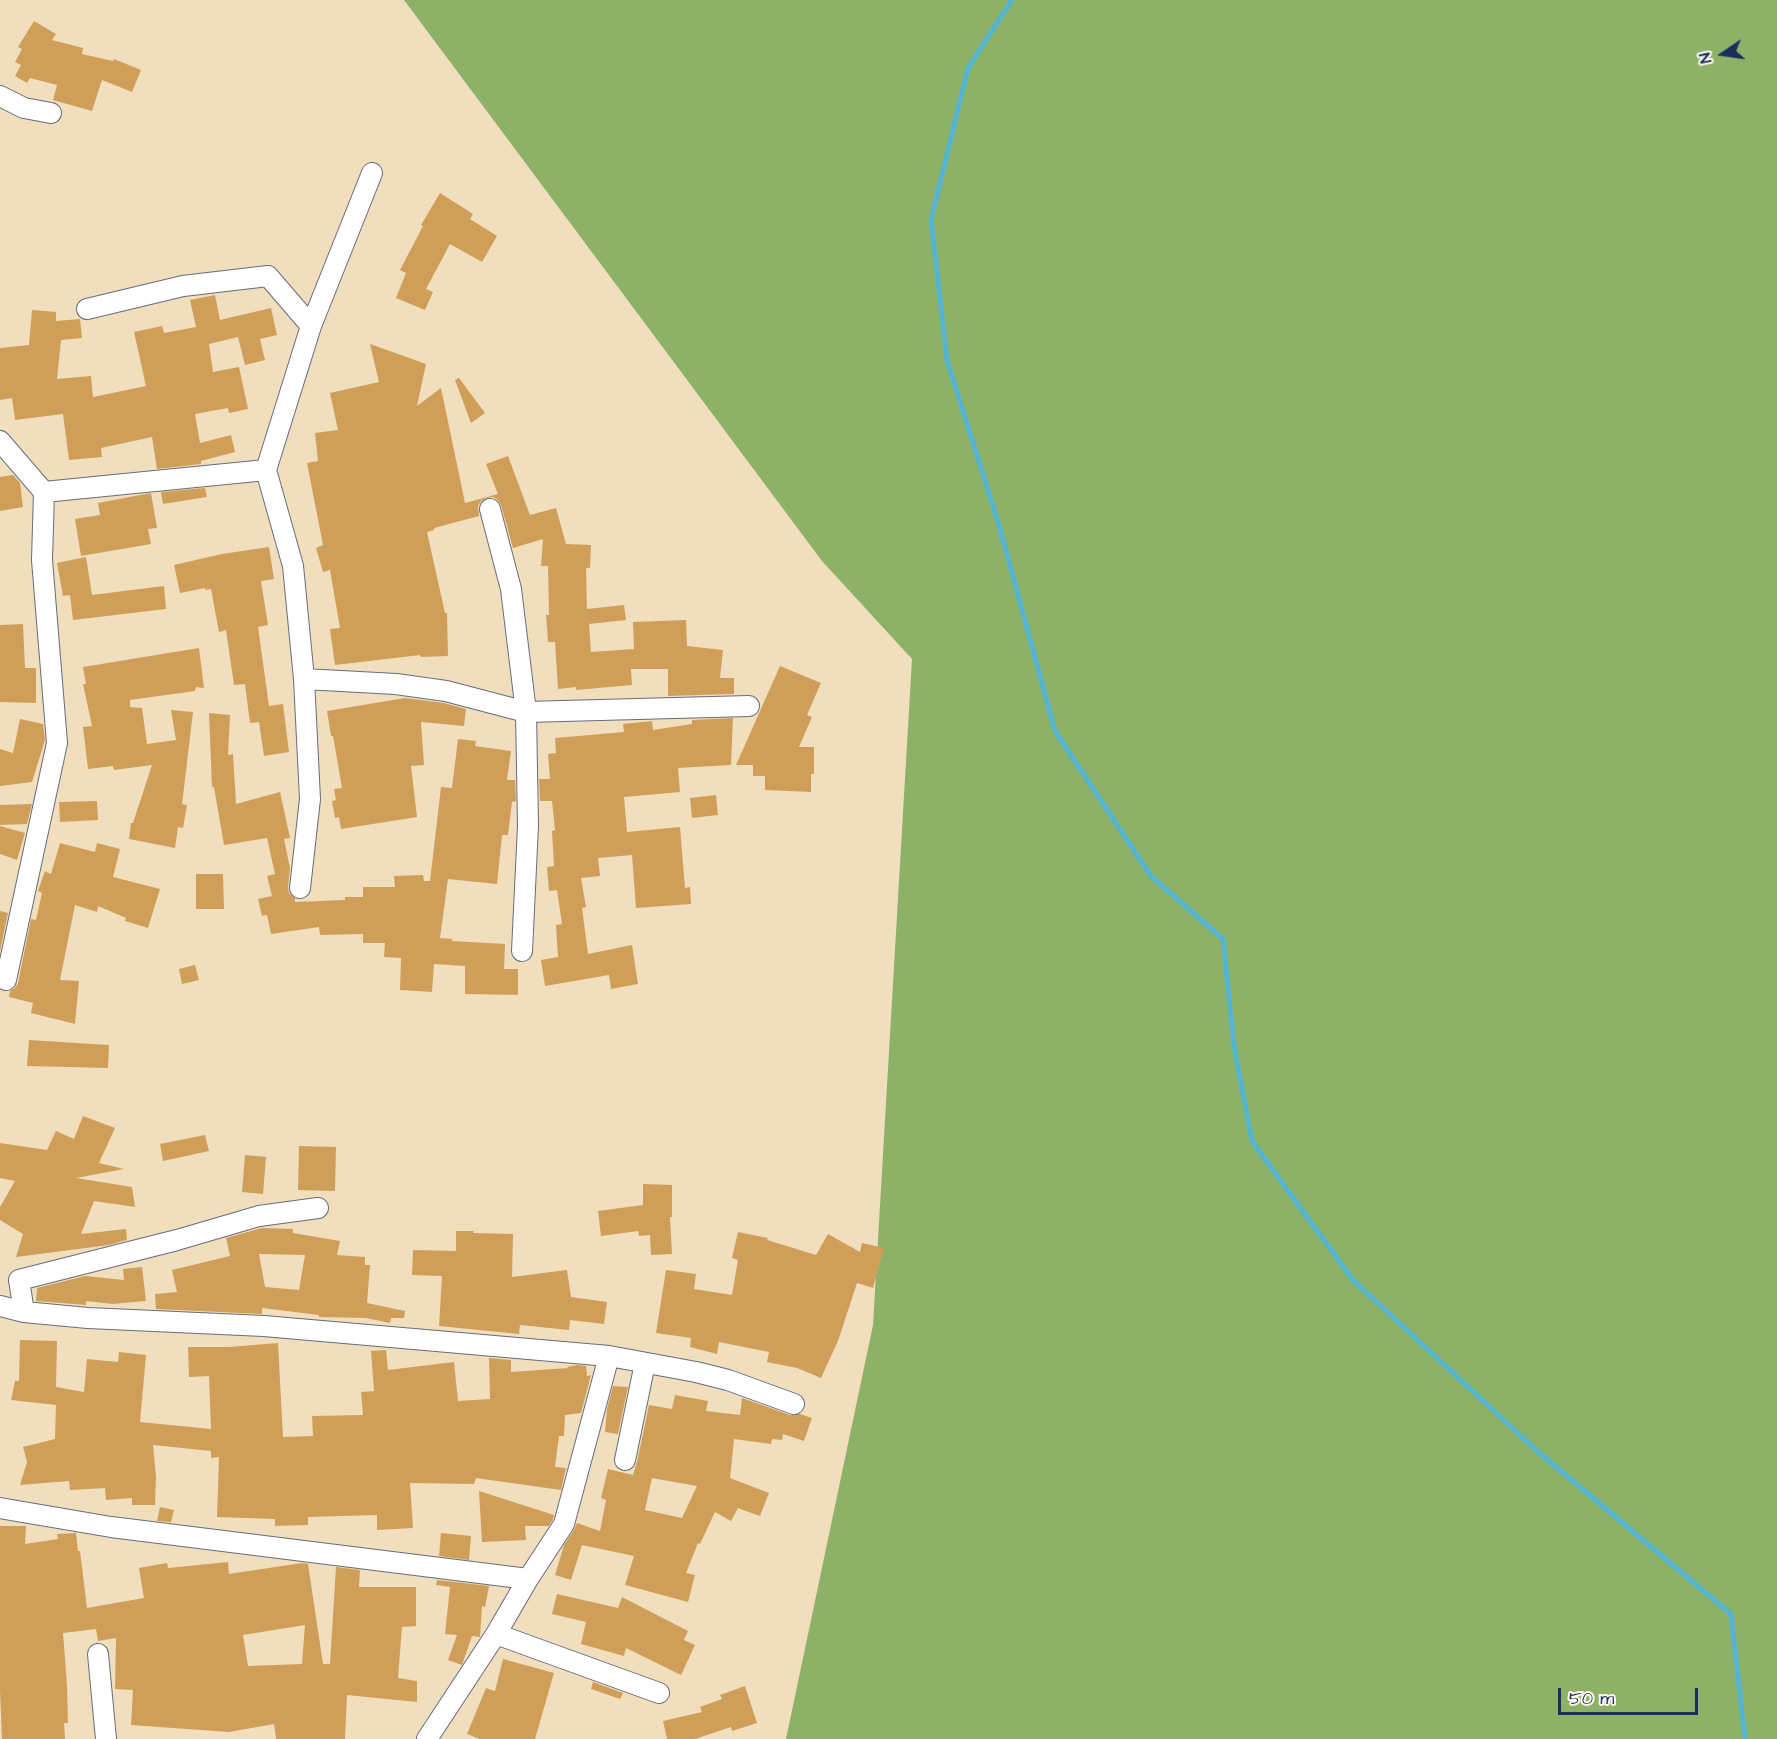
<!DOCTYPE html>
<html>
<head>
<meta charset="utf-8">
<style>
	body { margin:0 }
	#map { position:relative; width:1777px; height:1739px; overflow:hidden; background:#f0debd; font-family:"Architects Daughter",sans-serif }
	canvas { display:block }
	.north { position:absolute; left:1693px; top:24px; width:60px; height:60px; -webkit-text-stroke:4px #fbf7ec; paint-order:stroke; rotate:257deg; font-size:16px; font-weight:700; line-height:24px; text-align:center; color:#1b2f5e }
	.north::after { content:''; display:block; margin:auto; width:21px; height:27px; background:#1b2f5e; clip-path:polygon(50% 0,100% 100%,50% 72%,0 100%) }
	.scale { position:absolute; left:1558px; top:1688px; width:140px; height:27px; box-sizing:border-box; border:3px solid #1b2f5e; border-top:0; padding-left:8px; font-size:18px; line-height:21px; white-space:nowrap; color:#1b2f5e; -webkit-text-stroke:4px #fbf7ec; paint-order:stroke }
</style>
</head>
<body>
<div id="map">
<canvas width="1777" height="1739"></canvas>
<div class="north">N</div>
<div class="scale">50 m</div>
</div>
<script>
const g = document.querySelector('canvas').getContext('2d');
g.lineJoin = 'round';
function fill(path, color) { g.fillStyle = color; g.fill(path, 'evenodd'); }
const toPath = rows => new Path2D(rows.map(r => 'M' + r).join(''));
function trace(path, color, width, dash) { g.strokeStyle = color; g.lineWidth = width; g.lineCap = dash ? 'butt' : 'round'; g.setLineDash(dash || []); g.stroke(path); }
fill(toPath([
	[404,0,1777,0,1777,1739,786,1739,873,1325,912,659,822,561]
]), '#8db267');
trace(toPath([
	[1012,0,968,68,931,220,947,360,999,525,1055,731,1151,876,1223,939,1234,1046,1252,1141,1353,1280,1536,1450,1731,1614,1745,1739]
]), '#55b6d4', 5);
fill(toPath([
	[34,21,56,34,52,40,83,48,82,54,113,61,114,59,141,70,132,92,102,80,92,111,53,100,57,85,30,78,27,83,15,76,21,65,15,62,22,49,18,47],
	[440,193,473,214,470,219,497,236,482,262,450,244,426,289,433,292,425,310,396,298,406,273,400,270,423,226,421,225],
	[215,295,220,320,271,308,277,335,260,339,265,360,245,365,238,337,209,344,213,372,239,367,248,409,229,413,228,408,195,414,200,443,231,435,235,452,201,461,201,464,157,469,152,437,101,448,102,457,69,460,63,414,15,420,12,398,0,400,0,348,29,345,32,310,56,312,56,321,80,319,82,338,61,340,57,379,91,376,93,397,146,386,134,332,162,326,164,333,196,327,190,300],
	[370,344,426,364,417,406,441,388,465,503,498,494,486,464,508,456,530,515,556,508,566,544,591,545,590,568,586,568,587,609,624,605,626,620,589,624,591,652,634,649,633,622,686,620,687,646,723,650,720,678,734,678,734,694,668,696,668,669,631,669,632,685,576,690,576,687,558,689,555,642,548,642,546,615,549,615,548,566,541,566,543,539,513,548,501,505,498,500,493,497,486,498,481,501,478,506,479,516,434,528,434,530,427,532,445,613,447,613,448,656,421,657,420,655,335,665,330,629,340,628,330,570,323,572,316,548,323,545,307,463,318,461,315,433,338,430,330,393,379,382],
	[459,378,485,413,471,423,455,380],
	[13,475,20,483,23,507,0,511,0,477],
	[205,488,207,497,163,504,161,492],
	[151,493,157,528,148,529,151,544,81,556,75,519,100,515,98,503],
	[269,547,274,579,261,581,268,625,258,627,269,706,283,704,289,752,264,756,259,722,250,723,245,684,234,685,226,630,219,632,211,589,205,590,205,588,180,593,174,565,222,554],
	[86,557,92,595,164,586,166,609,73,620,70,595,63,596,57,563],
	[23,624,25,668,36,668,36,703,0,702,0,625],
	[199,648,204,688,196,687,195,691,130,700,130,707,142,708,147,744,176,740,171,710,193,712,182,804,187,805,183,828,178,827,175,848,129,839,131,823,133,823,152,765,114,770,113,766,88,769,83,727,92,726,83,684,86,684,83,667],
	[780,666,821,683,807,715,812,717,799,747,814,747,814,774,811,774,811,792,765,790,765,776,753,776,753,765,736,765],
	[405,698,444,703,466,709,464,726,421,722,424,765,411,766,417,817,341,829,339,817,335,818,332,801,336,800,334,789,342,788,333,736,331,736,327,711],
	[209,713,230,715,228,755,233,754,236,804,280,792,290,838,284,839,290,868,288,887,289,893,295,898,295,902,345,900,345,897,363,897,363,887,395,887,394,876,423,875,424,881,430,881,441,787,452,788,458,739,476,741,475,746,511,751,507,780,515,780,516,801,512,802,508,835,502,835,497,884,448,879,440,938,452,939,452,941,505,944,504,969,518,969,518,995,465,994,465,966,434,964,432,992,400,990,401,958,384,957,385,943,363,943,363,934,320,935,319,927,271,934,267,915,262,916,258,899,272,896,267,876,275,874,267,838,224,845,214,787,212,787],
	[733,718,731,765,678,768,680,792,624,797,627,832,680,827,685,888,690,887,691,904,636,908,632,855,598,858,600,876,581,878,586,907,582,908,588,954,632,945,638,984,611,989,609,975,545,986,541,960,558,957,556,925,562,924,557,890,549,891,547,867,554,866,552,831,555,830,552,801,540,801,539,779,550,779,548,754,556,753,555,738,624,732,623,724,652,721,653,730,692,724,692,720],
	[20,719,43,724,45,740,32,782,0,786,0,749,13,753],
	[716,795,718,815,692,818,690,798],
	[97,801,98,820,60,822,59,802],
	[32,804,27,824,0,825,0,805],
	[0,826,25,833,17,860,0,854],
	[60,843,95,852,97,843,120,849,113,877,160,889,148,928,125,921,126,918,98,906,97,912,75,905,60,980,79,981,75,1024,31,1013,33,1003,9,997,10,991,15,988,18,983,31,919,36,920,42,893,38,891,45,871,51,874],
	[196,874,223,874,224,909,196,909],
	[0,911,8,913,0,951],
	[195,965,199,980,182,984,179,969],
	[29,1040,109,1045,108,1068,27,1066],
	[83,1116,115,1128,99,1163,124,1169,76,1178,132,1187,135,1207,94,1201,81,1234,126,1229,127,1240,109,1245,16,1257,23,1234,0,1220,0,1207,15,1181,0,1178,0,1143,47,1150,56,1131,74,1139],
	[205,1135,209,1151,163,1161,160,1144],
	[299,1146,336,1147,335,1191,298,1190],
	[245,1155,266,1157,263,1194,242,1192],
	[643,1184,672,1185,672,1217,670,1217,672,1254,651,1255,650,1235,639,1236,638,1231,601,1236,598,1211,643,1205],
	[262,1228,293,1229,293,1233,340,1241,337,1255,365,1257,365,1265,370,1265,367,1303,405,1311,404,1318,391,1318,390,1323,366,1318,319,1317,319,1315,262,1308,262,1314,156,1309,155,1294,177,1292,172,1270,230,1256,226,1238],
	[259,1254,305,1255,299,1290,265,1287],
	[456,1231,474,1231,473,1233,513,1234,512,1277,567,1270,571,1297,607,1302,604,1324,570,1320,569,1330,520,1325,519,1334,439,1326,442,1276,412,1275,413,1250,456,1251],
	[738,1232,768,1238,767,1240,816,1255,828,1234,860,1252,862,1243,884,1248,873,1288,857,1283,838,1341,821,1378,797,1368,767,1362,769,1352,719,1342,717,1354,690,1347,691,1338,656,1333,666,1270,696,1274,694,1289,732,1295,738,1260,732,1258],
	[142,1267,146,1301,113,1304,86,1301,86,1305,36,1301,37,1288,85,1276,124,1280,123,1269],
	[20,1340,57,1341,56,1387,84,1392,87,1359,118,1362,119,1352,146,1355,140,1422,211,1429,209,1376,189,1377,188,1347,229,1347,278,1343,283,1437,313,1436,312,1416,363,1415,361,1392,374,1391,371,1351,386,1350,388,1370,454,1362,458,1401,490,1399,489,1358,511,1360,511,1372,568,1368,567,1367,577,1365,586,1366,587,1376,591,1375,581,1413,565,1415,564,1436,559,1436,555,1467,566,1468,561,1490,476,1478,474,1484,410,1483,413,1528,377,1530,377,1515,308,1517,308,1525,275,1526,275,1519,217,1517,219,1457,211,1458,211,1451,153,1445,156,1477,155,1505,132,1505,132,1498,106,1500,105,1488,70,1490,69,1481,20,1485,27,1462,23,1447,55,1439,56,1405,11,1400,15,1381,19,1381],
	[613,1386,628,1387,618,1434,605,1432,607,1409],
	[675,1395,708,1401,706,1411,740,1415,742,1398,790,1415,800,1414,812,1418,804,1441,783,1434,782,1440,772,1439,771,1444,734,1439,730,1478,769,1493,760,1516,738,1508,731,1521,715,1512,700,1544,698,1543,686,1573,695,1575,688,1602,625,1585,634,1556,582,1545,571,1580,555,1575,564,1545,574,1530,577,1523,600,1531,606,1500,601,1498,608,1469,633,1475,637,1462,649,1405,672,1409],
	[652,1478,697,1486,682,1518,645,1510],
	[479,1491,554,1515,553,1519,549,1526,525,1526,526,1540,482,1542],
	[160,1507,174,1510,171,1522,157,1521],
	[0,1526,26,1526,25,1544,58,1539,57,1534,76,1533,78,1551,80,1551,87,1608,144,1598,139,1568,167,1563,168,1568,228,1562,229,1574,302,1563,308,1564,323,1664,330,1664,336,1567,360,1570,359,1587,416,1587,416,1626,402,1627,398,1678,417,1681,417,1702,347,1695,345,1739,276,1739,274,1724,229,1732,131,1725,133,1690,115,1689,116,1638,98,1641,96,1629,63,1633,67,1685,68,1723,64,1723,65,1739,2,1739,0,1690],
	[305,1625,302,1664,248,1666,243,1635],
	[441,1533,471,1536,469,1560,439,1556],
	[437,1580,489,1586,485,1607,482,1606,480,1637,472,1636,462,1665,448,1660,457,1635,445,1634,450,1587,436,1585],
	[557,1594,618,1608,622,1597,688,1631,684,1640,695,1645,681,1675,626,1648,624,1656,581,1644,586,1622,552,1614],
	[503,1659,554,1673,535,1739,480,1739,467,1734,486,1688,495,1691],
	[593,1682,623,1693,620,1699,591,1689],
	[745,1686,757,1723,732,1731,731,1727,695,1739,667,1739,663,1721,702,1712,700,1707,722,1699,720,1695]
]), '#cf9f5a');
const minor = toPath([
	[0,96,24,108,51,113],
	[87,309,183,286,268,276,311,326],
	[0,441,44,492,42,560,57,743,6,980],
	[44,492,266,470],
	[490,509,511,589,526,712,528,826,522,951],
	[304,679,396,684,446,691,526,712,749,706],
	[300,888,310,799,304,679,293,566,266,470,311,326,372,173],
	[0,1306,24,1312,88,1318,264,1326,609,1356,696,1372,728,1380,794,1404],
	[24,1312,19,1280,177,1240,259,1216,318,1208],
	[625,1460,645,1363],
	[0,1508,111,1527,528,1579],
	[496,1634,659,1693],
	[98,1654,106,1739],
	[427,1739,496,1634,528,1579,564,1524,609,1356]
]);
trace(minor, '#666c7f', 22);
trace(minor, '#fff', 20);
</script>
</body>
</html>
